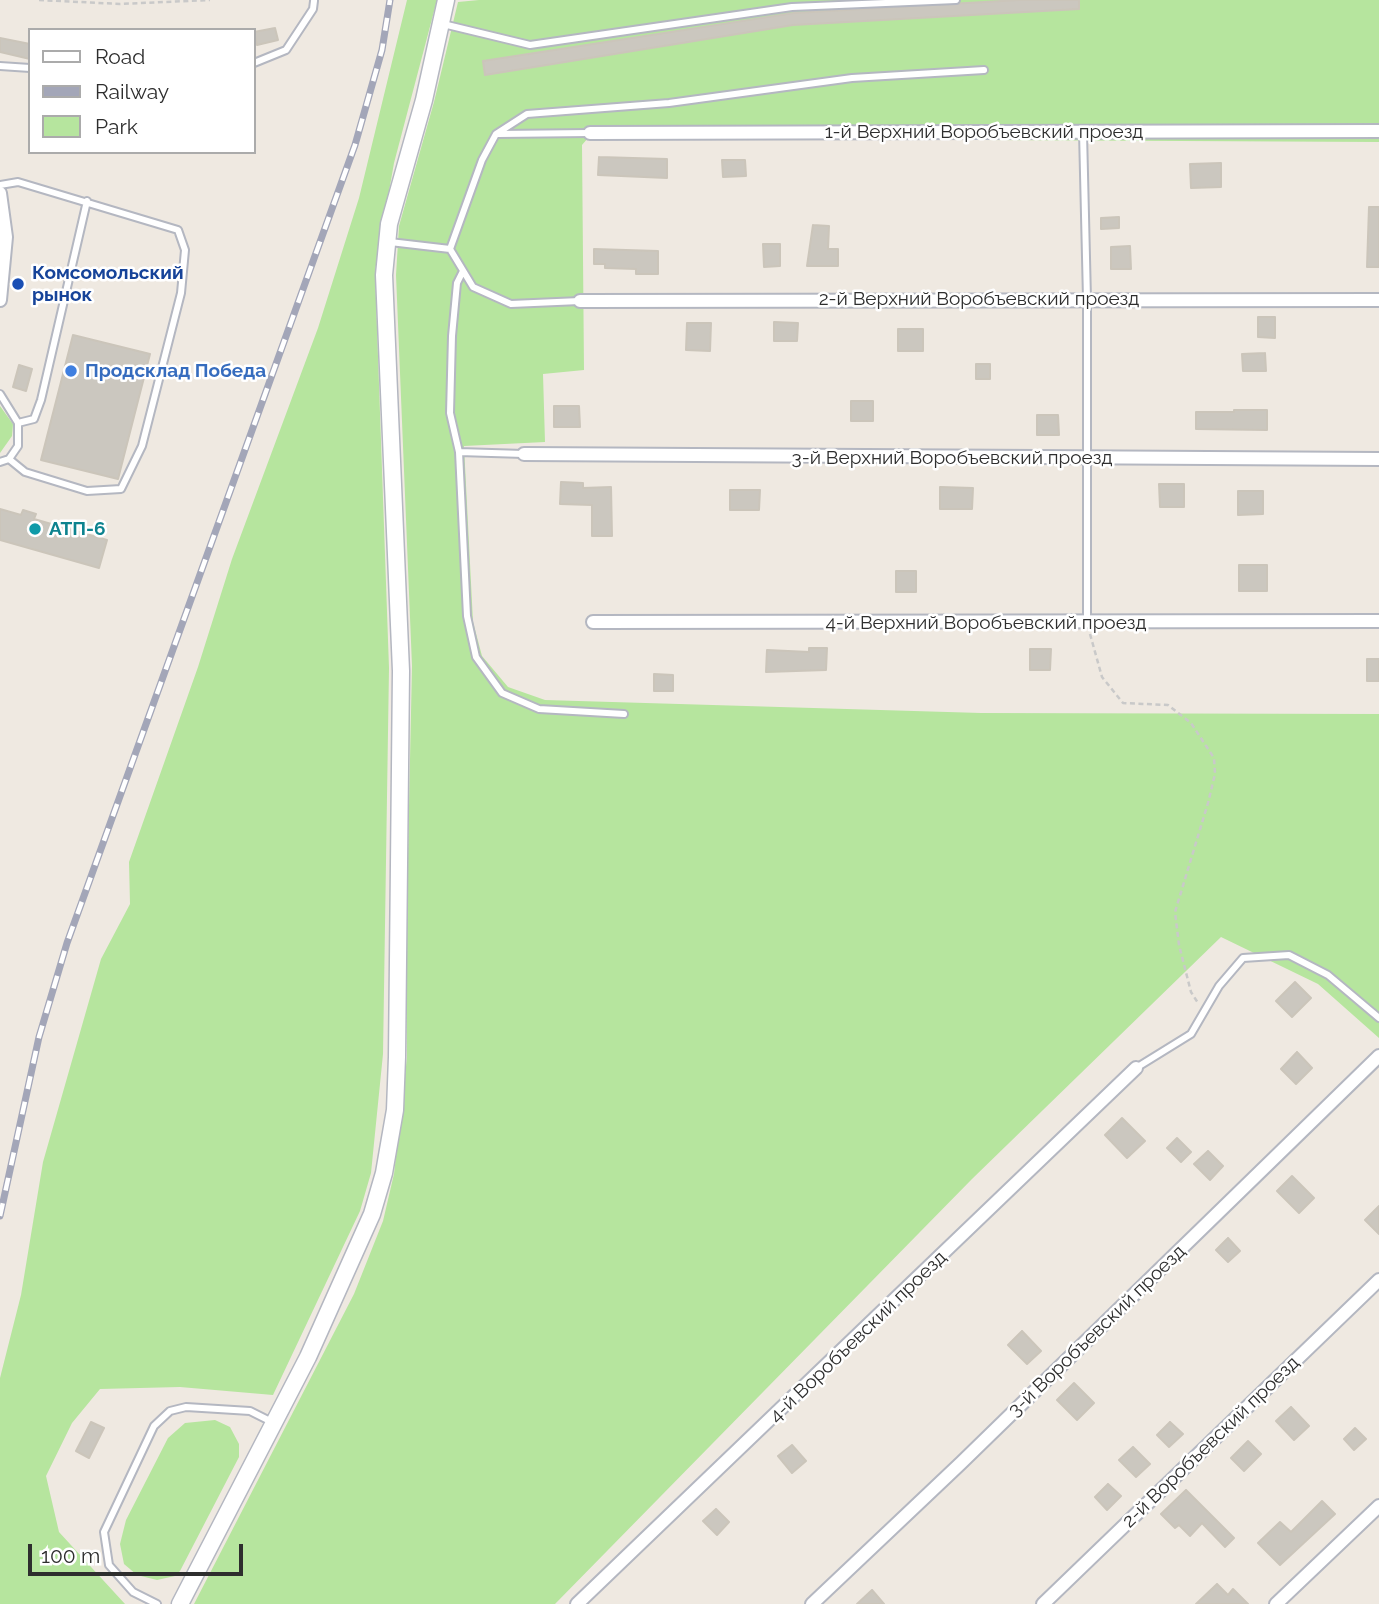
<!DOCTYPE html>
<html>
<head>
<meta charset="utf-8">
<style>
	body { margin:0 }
	#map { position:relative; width:1379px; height:1604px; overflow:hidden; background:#efe9e1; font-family:Raleway,sans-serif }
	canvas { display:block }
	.legend { position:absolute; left:28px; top:28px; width:228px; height:126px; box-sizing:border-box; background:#fff; border:2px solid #ababab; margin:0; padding:9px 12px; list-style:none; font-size:21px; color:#2e2e2e }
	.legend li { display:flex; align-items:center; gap:14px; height:35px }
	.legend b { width:35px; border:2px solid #ababab }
	.scale { position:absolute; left:28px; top:1544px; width:215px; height:32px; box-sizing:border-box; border:4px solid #2e2e2e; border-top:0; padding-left:9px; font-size:21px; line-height:24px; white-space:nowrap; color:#2e2e2e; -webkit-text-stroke:5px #fff; paint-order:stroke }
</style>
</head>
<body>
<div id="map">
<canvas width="1379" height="1604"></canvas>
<ul class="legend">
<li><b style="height:9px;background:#fff"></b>Road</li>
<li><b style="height:9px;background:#a3a6b8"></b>Railway</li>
<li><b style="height:19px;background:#b6e59e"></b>Park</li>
</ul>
<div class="scale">100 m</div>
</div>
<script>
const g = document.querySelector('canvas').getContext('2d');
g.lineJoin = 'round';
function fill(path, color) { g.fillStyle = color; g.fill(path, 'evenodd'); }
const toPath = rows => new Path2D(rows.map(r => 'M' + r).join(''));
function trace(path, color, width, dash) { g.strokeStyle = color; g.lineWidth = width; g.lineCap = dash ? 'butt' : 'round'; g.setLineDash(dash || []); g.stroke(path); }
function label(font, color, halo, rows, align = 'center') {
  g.font = font + ' Raleway,sans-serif'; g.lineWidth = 5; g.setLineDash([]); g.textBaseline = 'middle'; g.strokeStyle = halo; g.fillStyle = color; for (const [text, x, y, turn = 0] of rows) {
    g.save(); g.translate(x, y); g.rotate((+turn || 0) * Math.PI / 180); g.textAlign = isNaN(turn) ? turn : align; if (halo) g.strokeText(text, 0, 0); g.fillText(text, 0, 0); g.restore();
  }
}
fill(toPath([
	[407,0,437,0,394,163,375,271,389,668,383,1054,371,1173,360,1211,273,1395,180,1387,100,1389,72,1423,46,1476,59,1532,125,1604,0,1604,0,1378,21,1295,43,1162,101,959,130,904,129,862,198,667,232,559,318,328,359,198],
	[479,0,1379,0,1379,142,588,138,582,145,584,370,543,374,545,442,464,446,473,622,482,656,508,687,545,700,981,713,1379,714,1379,1038,1318,984,1221,937,972,1179,555,1604,194,1604,354,1294,383,1221,394,1174,407,1057,406,945,412,666,396,275,399,226,434,102,458,2],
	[0,406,13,424,12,436,0,453],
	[215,1420,230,1427,239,1444,239,1457,180,1571,175,1576,157,1580,137,1575,124,1564,120,1544,126,1520,168,1438,185,1423]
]), '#b6e59e');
const building = toPath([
	[1019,0,1079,0,1079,9,793,25,485,75,483,61,794,13,1019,0],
	[275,28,278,40,257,45,254,32,275,28],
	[0,38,30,44,30,59,0,52,0,38],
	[599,157,667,159,667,178,598,175,599,157],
	[722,160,745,160,746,176,723,177,722,160],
	[1221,163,1221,187,1191,188,1190,164,1221,163],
	[1369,207,1379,207,1379,267,1367,267,1369,207],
	[1119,217,1119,228,1101,229,1101,218,1119,217],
	[813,225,829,226,828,249,838,249,838,266,807,266,813,225],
	[763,244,780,244,780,266,764,267,763,244],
	[1130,246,1131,269,1111,269,1111,247,1130,246],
	[594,249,658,251,658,274,636,274,636,269,605,268,605,264,594,264,594,249],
	[1258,317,1275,317,1275,338,1258,337,1258,317],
	[774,322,798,323,797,341,774,341,774,322],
	[687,323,711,323,710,351,686,350,687,323],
	[898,329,923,329,923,351,898,351,898,329],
	[73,335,150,354,118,479,41,460,73,335],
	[1265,353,1266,371,1243,371,1242,354,1265,353],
	[976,364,990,364,990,379,976,379,976,364],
	[19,365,32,369,26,391,13,387,19,365],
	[851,401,873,401,873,421,851,421,851,401],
	[554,406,579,406,580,427,554,427,554,406],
	[1234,410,1267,410,1267,430,1196,429,1196,412,1234,412,1234,410],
	[1037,415,1058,415,1059,435,1037,435,1037,415],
	[561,482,583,483,583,488,611,487,612,536,592,536,592,505,560,504,561,482],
	[1159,484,1184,484,1184,507,1160,507,1159,484],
	[940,487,973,488,972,509,940,509,940,487],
	[730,490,760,490,759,510,730,510,730,490],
	[1238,491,1263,491,1263,514,1238,515,1238,491],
	[0,509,21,515,23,510,36,514,34,519,107,540,99,568,0,540,0,509],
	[1239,565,1267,565,1267,591,1239,591,1239,565],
	[896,571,916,571,916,592,896,592,896,571],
	[809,648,827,648,826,670,766,672,767,650,809,652,809,648],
	[1030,649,1051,649,1050,670,1030,670,1030,649],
	[1367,659,1379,659,1379,681,1367,681,1367,659],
	[654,674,673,675,673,691,654,691,654,674],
	[1295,982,1311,998,1292,1017,1276,1001,1295,982],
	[1297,1052,1312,1068,1296,1084,1281,1069,1297,1052],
	[1122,1118,1145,1141,1127,1158,1105,1135,1122,1118],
	[1177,1138,1191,1152,1181,1162,1167,1148,1177,1138],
	[1208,1151,1223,1166,1210,1180,1194,1164,1208,1151],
	[1292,1176,1314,1198,1299,1213,1277,1191,1292,1176],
	[1379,1206,1379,1234,1365,1220,1379,1206],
	[1228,1238,1240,1251,1228,1262,1216,1250,1228,1238],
	[1022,1331,1041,1351,1027,1364,1008,1345,1022,1331],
	[1074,1383,1094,1403,1077,1420,1057,1400,1074,1383],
	[1291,1407,1309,1426,1294,1440,1276,1421,1291,1407],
	[91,1422,104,1428,89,1458,76,1451,91,1422],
	[1170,1422,1183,1434,1169,1447,1157,1435,1170,1422],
	[1355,1428,1366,1439,1354,1450,1344,1439,1355,1428],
	[1248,1441,1261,1454,1244,1471,1231,1458,1248,1441],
	[792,1445,806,1461,792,1473,778,1456,792,1445],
	[1133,1447,1150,1464,1136,1477,1119,1460,1133,1447],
	[1108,1484,1121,1496,1107,1510,1095,1497,1108,1484],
	[1186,1490,1234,1538,1225,1547,1202,1523,1190,1536,1179,1525,1175,1528,1161,1514,1186,1490],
	[1322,1501,1335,1514,1280,1565,1258,1543,1280,1522,1291,1532,1322,1501],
	[716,1509,729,1522,717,1535,703,1521,716,1509],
	[1217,1584,1228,1595,1233,1589,1248,1604,1196,1604,1217,1584],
	[872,1590,884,1604,857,1604,872,1590]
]);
fill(building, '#cbc7bf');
trace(building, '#cbc5ba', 2);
const service = toPath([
	[443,24,530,45,792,7,956,0],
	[254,63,286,50,313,9,314,1],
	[0,66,30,68],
	[1083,132,1087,299,1087,623],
	[498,134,590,133],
	[0,185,18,182,178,230,185,250,181,293,142,446,121,489,87,491,25,472,9,459],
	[390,242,450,249],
	[580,301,511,304,473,287,450,249,482,160,496,134,527,114,669,103,852,78,984,70],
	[0,394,18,423,18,446,9,459,0,462],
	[18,423,34,419,41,400,87,201],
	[459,452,450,413,452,336,457,283,463,271],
	[524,454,459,452,467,616,476,657,502,693,539,709,624,714],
	[1136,1068,1191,1034,1219,986,1243,958,1289,955,1328,975,1379,1018],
	[157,1604,133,1592,109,1565,104,1532,154,1426,170,1411,186,1407,250,1411,272,1422]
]);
const minor = toPath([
	[590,133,1379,131],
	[0,193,6,237,0,300],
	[580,301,1379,300],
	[524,454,1379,459],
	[593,622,1379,621],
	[577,1604,1136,1068],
	[812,1604,961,1463,1379,1056],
	[1043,1604,1379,1280],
	[1276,1604,1379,1506]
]);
const tertiary = toPath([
	[180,1604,308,1357,372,1214,384,1173,395,1110,397,1057,401,671,384,275,389,224,424,100,446,0]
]);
trace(service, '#b4b7c1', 10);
trace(minor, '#b4b7c1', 16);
trace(tertiary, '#b4b7c1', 19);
trace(toPath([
	[39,0,120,4,210,0],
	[1090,634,1102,677,1123,703,1168,705,1191,723,1214,758,1215,774,1208,803,1175,912,1179,945,1191,992,1198,1003]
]), '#c9c9c9', 2.5, [5, 3.5]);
trace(service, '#fff', 6);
trace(minor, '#fff', 12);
trace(tertiary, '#fff', 16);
const rail = toPath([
	[0,1216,39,1037,67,943,355,145,382,50,390,0]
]);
trace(rail, '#a3a6b8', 7);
trace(rail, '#fff', 4.5, [13]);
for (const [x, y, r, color] of [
	[18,284,7,"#1a4fb4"],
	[71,371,7,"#3f7fe0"],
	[35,529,7,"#0f9aa8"]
]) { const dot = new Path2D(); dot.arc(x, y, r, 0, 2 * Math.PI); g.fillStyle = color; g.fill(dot); trace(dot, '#fff', 2.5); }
label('19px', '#2e2e2e', '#fff', [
	["1-й Верхний Воробъевский проезд",984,132],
	["2-й Верхний Воробъевский проезд",979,299],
	["3-й Верхний Воробъевский проезд",952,458],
	["4-й Верхний Воробъевский проезд",986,623],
	["3-й Воробъевский проезд",1097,1331,-44],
	["4-й Воробъевский проезд",858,1337,-44],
	["2-й Воробъевский проезд",1211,1442,-44]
]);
label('bold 19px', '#164399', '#fff', [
	["Комсомольский",32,273],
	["рынок",32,295]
], 'left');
label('bold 19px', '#366cbe', '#fff', [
	["Продсклад Победа",85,371]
], 'left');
label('bold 19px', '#0d838f', '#fff', [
	["АТП-6",49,529]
], 'left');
</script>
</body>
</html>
